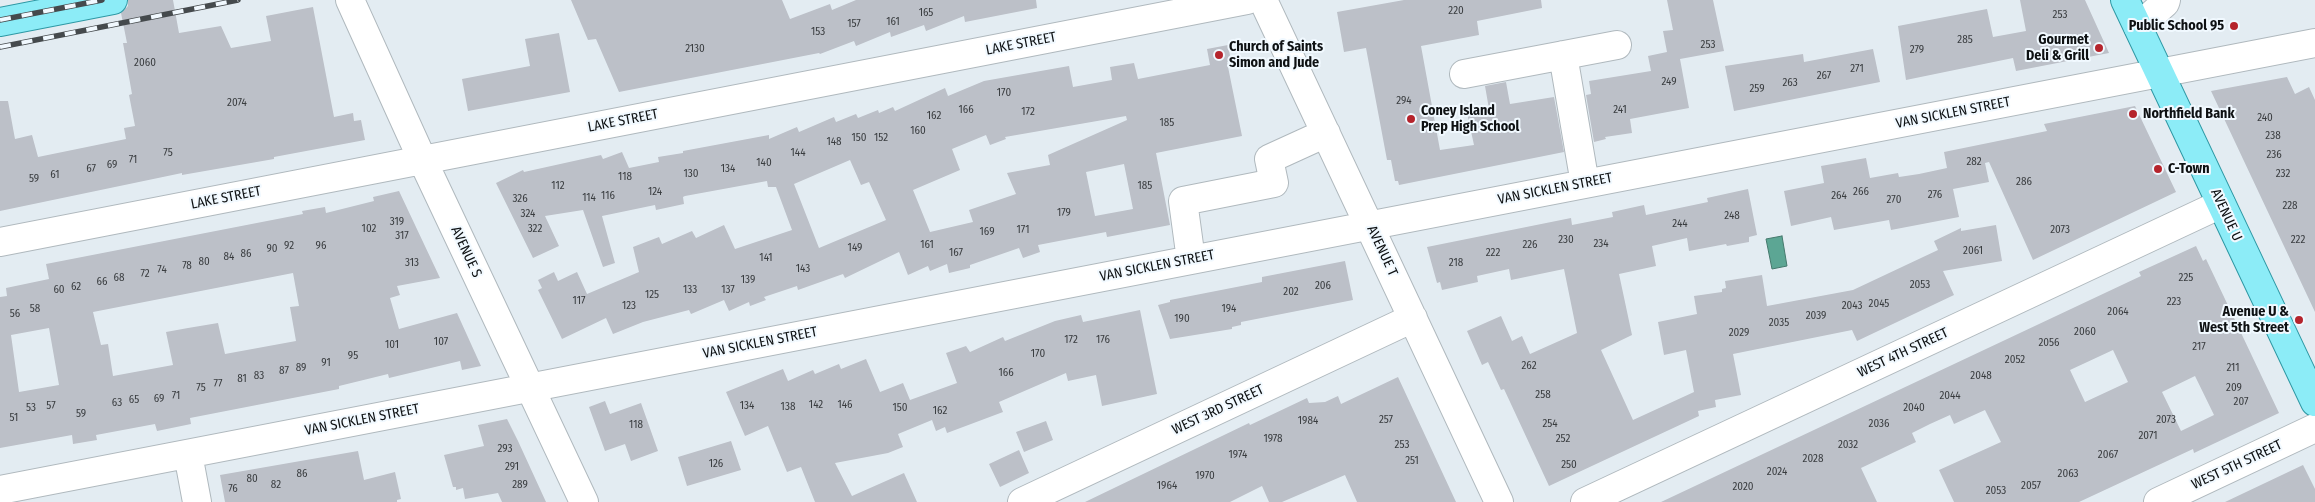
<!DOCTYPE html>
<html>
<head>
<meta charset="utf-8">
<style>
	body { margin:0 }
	canvas { display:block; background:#e3ecf2 }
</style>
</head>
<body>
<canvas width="2315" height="502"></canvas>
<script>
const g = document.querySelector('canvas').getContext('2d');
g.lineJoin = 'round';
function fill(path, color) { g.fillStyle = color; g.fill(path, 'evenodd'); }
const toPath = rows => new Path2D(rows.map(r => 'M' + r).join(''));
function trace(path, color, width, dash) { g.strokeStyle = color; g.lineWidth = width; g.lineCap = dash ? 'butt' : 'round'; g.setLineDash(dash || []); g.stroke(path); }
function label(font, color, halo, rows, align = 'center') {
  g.font = font + ' "Fira Sans Condensed",sans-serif'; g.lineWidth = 4; g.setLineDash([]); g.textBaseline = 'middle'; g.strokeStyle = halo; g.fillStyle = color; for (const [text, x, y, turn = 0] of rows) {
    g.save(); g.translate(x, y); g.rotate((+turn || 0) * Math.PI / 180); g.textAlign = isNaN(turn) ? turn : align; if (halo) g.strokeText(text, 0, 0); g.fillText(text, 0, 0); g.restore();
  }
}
const water = toPath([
	[1782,236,1787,266,1772,269,1766,239,1782,236]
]);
fill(water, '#5ca694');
trace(water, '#45796d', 1);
fill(toPath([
	[128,0,173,0,179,33,221,26,231,48,271,41,266,16,313,7,334,117,353,113,354,121,361,120,365,140,274,157,274,159,182,175,182,173,0,211,0,101,8,101,15,139,32,135,38,157,126,139,124,128,135,126,129,95,132,94,123,43,127,43,121,13,128,6],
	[571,0,782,0,790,19,830,4,832,10,856,0,1036,0,1037,8,965,22,964,16,926,31,924,25,891,37,890,32,856,46,854,41,820,54,819,53,619,92,596,39,588,40],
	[1404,0,1541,0,1542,8,1477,21,1479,35,1421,46,1440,150,1474,145,1467,113,1489,109,1485,86,1506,82,1510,104,1554,97,1564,152,1399,185,1398,181,1395,181,1391,160,1387,160,1366,48,1344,52,1337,12],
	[1667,0,1713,0,1724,51,1680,59,1689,108,1630,119,1632,133,1605,137,1606,139,1594,142,1586,95,1591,94,1589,81,1651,71,1648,56,1667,52,1663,31,1673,30],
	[2020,0,2085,0,2109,53,2016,71,2013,58,1906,80,1898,26,1987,9,1993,37,2026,31],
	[559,33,570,92,468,111,462,79,530,66,525,39],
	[1228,45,1231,61,1227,62,1242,136,1156,153,1170,225,1107,237,1106,232,1038,245,1040,252,1023,258,1019,248,970,265,970,268,949,273,947,264,930,271,928,266,908,275,899,252,845,278,843,274,798,290,797,286,764,297,766,300,750,306,749,302,729,311,724,300,691,314,689,310,643,322,613,334,606,318,562,339,538,290,542,288,538,280,554,272,558,281,577,272,587,294,639,272,633,247,659,237,662,244,692,231,696,238,724,225,735,249,792,230,776,187,768,187,767,181,685,196,683,197,684,204,656,210,655,205,602,216,615,263,603,267,583,210,545,216,559,246,533,258,496,183,523,170,524,172,601,155,603,159,622,152,629,168,659,162,658,157,683,153,683,151,769,135,769,139,797,127,799,132,834,117,836,122,856,114,858,118,878,110,879,113,893,107,895,111,945,88,948,96,984,81,1069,66,1073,87,1112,80,1110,67,1134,63,1138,79,1210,65,1207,49],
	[1126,116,1127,120,1048,155,1050,165,1007,173,1016,194,969,210,973,222,930,232,913,190,960,170,952,149,986,135,990,145,1006,139,1005,137],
	[850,160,861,185,869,182,886,220,819,248,794,184],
	[1124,164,1133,209,1095,216,1086,172],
	[1873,49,1880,82,1734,111,1725,66,1803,54,1804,62],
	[2287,77,2295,94,2309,87,2315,100,2315,312,2211,91],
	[2135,106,2176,192,2033,260,1989,162,1985,163,1989,182,1953,189,1959,217,1891,230,1889,220,1834,230,1831,217,1791,226,1784,191,1824,183,1821,166,1866,158,1870,178,1898,173,1899,177,1919,174,1947,168,1944,152,2047,131,2044,124],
	[1748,189,1757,235,1749,237,1749,242,1727,246,1726,244,1689,251,1687,238,1652,246,1656,266,1619,274,1632,335,1601,350,1633,420,1694,392,1686,350,1664,355,1658,322,1697,314,1694,296,1722,292,1722,289,1726,288,1725,281,1762,275,1767,306,1853,290,1938,250,1934,241,1961,228,1961,231,1996,225,2002,261,1943,271,1954,295,1857,341,1852,330,1733,354,1741,395,1715,400,1716,407,1698,411,1699,416,1549,486,1504,389,1501,390,1488,362,1482,365,1467,331,1501,316,1512,341,1522,336,1530,354,1577,333,1564,269,1511,280,1509,269,1477,276,1478,282,1442,290,1440,282,1437,283,1427,247,1571,218,1572,225,1613,217,1612,212,1644,205,1646,215,1708,202,1707,198],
	[399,191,440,278,397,286,400,295,390,298,399,329,457,313,481,366,462,370,460,361,389,378,388,374,339,386,339,389,190,418,191,424,157,431,155,424,96,435,97,440,73,444,72,435,0,448,0,297,7,296,6,288,49,279,46,264,303,214,302,211,325,207,326,213,374,201,373,197],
	[293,273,299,306,290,307,296,341,225,354,218,323,188,328,166,332,173,365,113,376,108,344,101,345,93,312],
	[49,328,59,385,19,392,11,335],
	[2196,246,2203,261,2206,259,2279,413,2194,453,2193,449,2079,502,1954,502,1939,470,2001,442,1985,410,1954,424,1950,415,1930,424,1912,433,1916,442,1861,468,1877,502,1661,502,2141,276,2139,272],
	[2113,350,2128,382,2085,402,2070,370],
	[2195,376,2214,415,2181,431,2162,392],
	[1345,261,1353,300,1241,322,1241,325,1232,327,1232,329,1170,339,1158,305,1170,302,1170,300,1262,282,1262,277],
	[1140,310,1157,394,1102,406,1096,375,1068,381,1066,373,999,402,1003,412,947,433,945,427,936,431,932,420,898,434,903,447,888,453,835,463,852,496,904,473,917,502,815,502,801,467,787,472,768,426,745,436,726,392,783,369,788,381,813,370,815,374,839,364,841,369,866,359,880,392,903,383,910,400,957,383,946,353,966,346,970,352,1003,337,1005,341,1055,321,1081,315,1083,322],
	[1398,377,1456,502,1357,502,1345,475,1282,502,1269,502,1262,486,1230,502,1085,502,1249,423,1250,425,1307,398,1309,403,1325,402,1338,396,1341,404],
	[605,401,610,414,641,403,658,451,631,461,625,444,605,451,589,407],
	[507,419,518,441,546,502,502,502,498,493,465,499,463,488,456,490,456,487,453,487,444,455,484,446,478,425],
	[1046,421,1053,440,1024,452,1016,432],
	[731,441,741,470,687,486,678,457],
	[1019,450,1029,473,1000,487,989,464],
	[358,451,364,480,395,472,401,499,397,500,397,502,225,502,220,475],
	[2303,465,2315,489,2315,502,2225,502]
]), '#bcc0c8');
const minor = toPath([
	[350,0,422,159,584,502],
	[1263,0,1499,502],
	[2138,27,2165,3,2166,0],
	[1563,55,1585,184],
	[1464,74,1617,45],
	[0,242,1247,0],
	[1191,260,1183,201,1274,183,1269,159,1326,133],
	[188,454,197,502],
	[0,490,2315,43],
	[1022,502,1413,318],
	[1585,502,2221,204],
	[2158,502,2315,428]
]);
const major = toPath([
	[2125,0,2315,402],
	[0,22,113,0]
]);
trace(minor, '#b0b9be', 30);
trace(major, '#2e98a4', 30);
trace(minor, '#fff', 28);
trace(major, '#8cecf7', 28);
const rail = toPath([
	[0,20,102,0],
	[0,47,238,0]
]);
trace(rail, '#454a4d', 5.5);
trace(rail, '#f1f9ff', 4, [11]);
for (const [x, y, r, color] of [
	[2234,26,5,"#b5242c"],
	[2099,48,5,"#b5242c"],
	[1219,55,5,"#b5242c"],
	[2133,114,5,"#b5242c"],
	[1411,119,5,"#b5242c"],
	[2158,169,5,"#b5242c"],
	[2299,320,5,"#b5242c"]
]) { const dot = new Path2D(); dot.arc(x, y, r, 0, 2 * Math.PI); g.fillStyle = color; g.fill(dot); trace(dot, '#f1f9ff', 2); }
label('11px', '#3a3d40', null, [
	["220",1456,11],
	["165",926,13],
	["253",2060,15],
	["161",893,22],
	["157",854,24],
	["153",818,32],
	["285",1965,40],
	["253",1708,45],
	["2130",695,49],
	["279",1917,50],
	["2060",145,63],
	["271",1857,69],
	["267",1824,76],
	["249",1669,82],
	["263",1790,83],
	["259",1757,89],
	["170",1004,93],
	["294",1404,101],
	["2074",237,103],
	["166",966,110],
	["241",1620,110],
	["172",1028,112],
	["162",934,116],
	["240",2265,118],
	["185",1167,123],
	["160",918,131],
	["238",2273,136],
	["150",859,138],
	["152",881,138],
	["148",834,142],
	["75",168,153],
	["144",798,153],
	["236",2274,155],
	["71",133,160],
	["282",1974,162],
	["140",764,163],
	["69",112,165],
	["67",91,169],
	["134",728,169],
	["130",691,174],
	["232",2283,174],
	["61",55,175],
	["118",625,177],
	["59",34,179],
	["286",2024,182],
	["112",558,186],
	["185",1145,186],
	["124",655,192],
	["266",1861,192],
	["276",1935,195],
	["116",608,196],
	["264",1839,196],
	["114",589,198],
	["326",520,199],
	["270",1894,200],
	["228",2290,206],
	["179",1064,213],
	["324",528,214],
	["248",1732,216],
	["319",397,222],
	["244",1680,224],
	["102",369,229],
	["322",535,229],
	["171",1023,230],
	["2073",2060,230],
	["169",987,232],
	["317",402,236],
	["230",1566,240],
	["222",2298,240],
	["234",1601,244],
	["161",927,245],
	["226",1530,245],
	["92",289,246],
	["96",321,246],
	["149",855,248],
	["90",272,249],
	["2061",1973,251],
	["167",956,253],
	["222",1493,253],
	["86",246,254],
	["84",229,257],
	["141",766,258],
	["80",204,262],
	["313",412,263],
	["218",1456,263],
	["78",187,266],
	["143",803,269],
	["74",162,270],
	["72",145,274],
	["68",119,278],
	["225",2186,278],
	["139",748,280],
	["66",102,282],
	["2053",1920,285],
	["206",1323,286],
	["62",76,287],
	["60",59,290],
	["133",690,290],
	["137",728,290],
	["202",1291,292],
	["125",652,295],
	["117",579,301],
	["223",2174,302],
	["2045",1879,304],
	["123",629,306],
	["2043",1852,306],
	["58",35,309],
	["194",1229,309],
	["2064",2118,312],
	["56",15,314],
	["2039",1816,316],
	["190",1182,319],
	["2035",1779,323],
	["2060",2085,332],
	["2029",1739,333],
	["172",1071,340],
	["176",1103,340],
	["107",441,342],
	["2056",2049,343],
	["101",392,345],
	["217",2199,347],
	["170",1038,354],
	["95",353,356],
	["2052",2015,360],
	["91",326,363],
	["262",1529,366],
	["89",301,368],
	["211",2233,368],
	["87",284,371],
	["166",1006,373],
	["83",259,376],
	["2048",1981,376],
	["81",242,379],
	["77",218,384],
	["75",201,388],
	["209",2234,388],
	["258",1543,395],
	["71",176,396],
	["2044",1950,396],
	["69",159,399],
	["65",134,400],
	["207",2241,402],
	["63",117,403],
	["142",816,405],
	["146",845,405],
	["57",51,406],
	["134",747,406],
	["138",788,407],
	["53",31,408],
	["150",900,408],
	["2040",1914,408],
	["162",940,411],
	["59",81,414],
	["51",14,418],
	["257",1386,420],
	["2073",2166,420],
	["1984",1308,421],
	["254",1550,424],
	["2036",1879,424],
	["118",636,425],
	["2071",2148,436],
	["1978",1273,439],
	["252",1563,439],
	["253",1402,445],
	["2032",1848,445],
	["293",505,449],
	["1974",1238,455],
	["2067",2108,455],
	["2028",1813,459],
	["251",1412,461],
	["126",716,464],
	["250",1569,465],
	["291",512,467],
	["2024",1777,472],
	["86",302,474],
	["2063",2068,474],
	["1970",1205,476],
	["80",252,479],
	["82",276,485],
	["289",520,485],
	["1964",1167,486],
	["2057",2031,486],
	["2020",1743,487],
	["76",233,489],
	["2053",1996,491]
]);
label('bold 14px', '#0e1113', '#f1f9ff', [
	["Public School 95",2224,26,"right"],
	["Gourmet",2089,40,"right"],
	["Deli & Grill",2089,56,"right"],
	["Church of Saints",1229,47],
	["Simon and Jude",1229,63],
	["Coney Island",1421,111],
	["Prep High School",1421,127],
	["Northfield Bank",2143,114],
	["C-Town",2168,169],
	["Avenue U &",2289,312,"right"],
	["West 5th Street",2289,328,"right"]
], 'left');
label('14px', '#0e1113', '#f1f9ff', [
	["LAKE STREET",1021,44,-11],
	["VAN SICKLEN STREET",1953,113,-11],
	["LAKE STREET",623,121,-11],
	["VAN SICKLEN STREET",1555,189,-11],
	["LAKE STREET",226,198,-11],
	["AVENUE U",2226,215,65],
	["AVENUE T",1382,251,65],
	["AVENUE S",466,252,65],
	["VAN SICKLEN STREET",1157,266,-11],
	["VAN SICKLEN STREET",760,343,-11],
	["WEST 4TH STREET",1903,353,-25],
	["WEST 3RD STREET",1218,410,-25],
	["VAN SICKLEN STREET",362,420,-11],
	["WEST 5TH STREET",2237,465,-25]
]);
</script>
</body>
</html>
